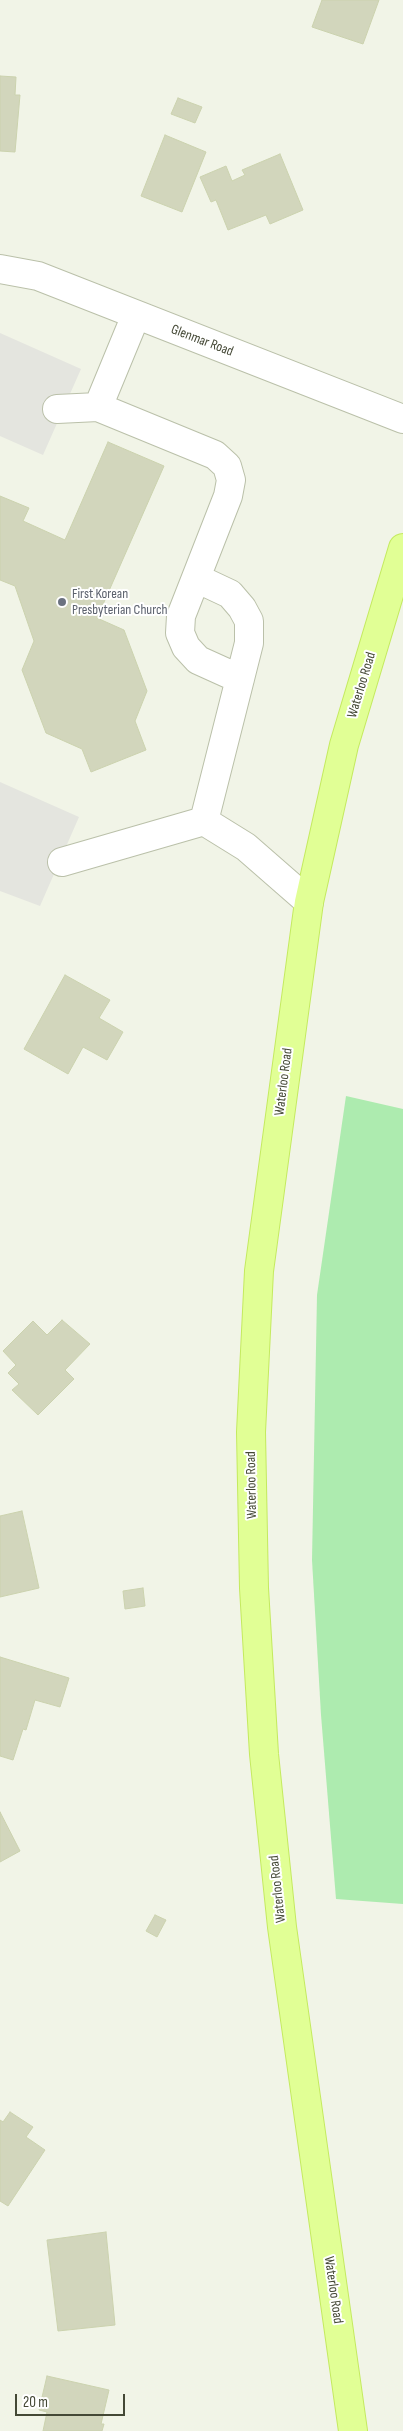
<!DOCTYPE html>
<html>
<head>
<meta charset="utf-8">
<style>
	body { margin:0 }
	#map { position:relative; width:403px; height:2431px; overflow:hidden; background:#f1f4e7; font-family:"Sofia Sans Condensed",sans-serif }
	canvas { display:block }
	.scale { position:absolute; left:15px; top:2394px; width:110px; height:22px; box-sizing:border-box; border:2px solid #444835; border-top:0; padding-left:6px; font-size:15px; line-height:18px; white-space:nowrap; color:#444835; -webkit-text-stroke:4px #fff; paint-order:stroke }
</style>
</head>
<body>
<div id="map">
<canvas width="403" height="2431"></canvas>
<div class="scale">20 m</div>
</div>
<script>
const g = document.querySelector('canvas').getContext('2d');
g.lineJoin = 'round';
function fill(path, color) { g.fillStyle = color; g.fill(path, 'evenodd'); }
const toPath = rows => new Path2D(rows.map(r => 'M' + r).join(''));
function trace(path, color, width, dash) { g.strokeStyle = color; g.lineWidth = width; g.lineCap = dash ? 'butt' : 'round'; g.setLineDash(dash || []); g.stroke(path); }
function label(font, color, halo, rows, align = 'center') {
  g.font = font + ' "Sofia Sans Condensed",sans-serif'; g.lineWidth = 4; g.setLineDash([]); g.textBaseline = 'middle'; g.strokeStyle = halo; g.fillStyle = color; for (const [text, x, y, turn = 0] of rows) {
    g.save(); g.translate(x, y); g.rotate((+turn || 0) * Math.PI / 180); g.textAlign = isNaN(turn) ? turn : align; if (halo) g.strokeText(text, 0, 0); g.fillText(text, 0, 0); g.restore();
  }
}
fill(toPath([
	[346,1096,403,1109,403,1904,336,1899,321,1715,312,1560,317,1295]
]), '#adebaf');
fill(toPath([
	[0,333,81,369,43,455,0,436],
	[0,782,79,817,40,906,0,891]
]), '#e4e5df');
const building = toPath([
	[322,0,379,0,363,44,312,27,322,0],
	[0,76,16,77,15,95,20,95,15,152,0,151,0,76],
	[178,98,202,107,195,123,171,114,178,98],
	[165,135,206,152,182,212,141,196,165,135],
	[280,154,303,210,270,224,266,215,228,230,216,200,211,202,200,177,226,166,232,181,245,175,242,170,280,154],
	[108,442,164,466,97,618,124,630,147,691,135,721,146,750,91,772,82,749,46,733,22,670,34,641,15,586,0,580,0,496,29,508,23,521,65,540,108,442],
	[65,975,110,1000,99,1018,123,1032,107,1060,83,1047,68,1074,24,1049,65,975],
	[62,1320,90,1344,65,1370,74,1379,38,1415,12,1390,19,1384,8,1373,16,1365,3,1351,33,1321,47,1335,62,1320],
	[22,1511,39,1588,0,1597,0,1516,22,1511],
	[143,1588,145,1606,125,1609,123,1591,143,1588],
	[0,1657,69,1678,60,1707,35,1700,26,1730,23,1729,13,1760,0,1756,0,1657],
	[0,1812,20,1851,0,1862,0,1812],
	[155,1915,166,1920,157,1937,146,1931,155,1915],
	[10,2112,33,2127,26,2137,45,2150,8,2206,0,2201,0,2120,3,2122,10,2112],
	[106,2232,115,2325,58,2331,47,2240,106,2232],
	[47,2376,109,2390,101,2424,104,2424,102,2431,43,2431,47,2412,39,2410,47,2376]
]);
fill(building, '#d2d6bc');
trace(building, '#cbd2ae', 1);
const minor = toPath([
	[0,269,38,276,403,419],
	[98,407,215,455,227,466,231,480,228,496,181,616,180,633,186,647,198,660,240,679],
	[57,409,98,407,136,315],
	[196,578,230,594,242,608,249,621,249,643,204,821],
	[62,862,204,821,246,847,309,902]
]);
const major = toPath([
	[353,2431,282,1927,264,1754,254,1588,251,1432,259,1271,309,902,344,745,403,548]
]);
trace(minor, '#bac0a9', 30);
trace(major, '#c4ea5f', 30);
trace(minor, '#fff', 28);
trace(major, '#e1ff95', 28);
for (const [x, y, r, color] of [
	[62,602,5,"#6b7280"]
]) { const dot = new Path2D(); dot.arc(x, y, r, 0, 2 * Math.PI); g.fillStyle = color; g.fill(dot); trace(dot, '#fff', 2); }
label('14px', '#444835', '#fff', [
	["Glenmar Road",202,341,21],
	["Waterloo Road",362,685,-73],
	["Waterloo Road",284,1082,-83],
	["Waterloo Road",252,1485,-91],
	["Waterloo Road",278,1889,-96],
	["Waterloo Road",333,2290,82]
]);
label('14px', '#5b616d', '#fff', [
	["First Korean",72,594],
	["Presbyterian Church",72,610]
], 'left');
</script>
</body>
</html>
